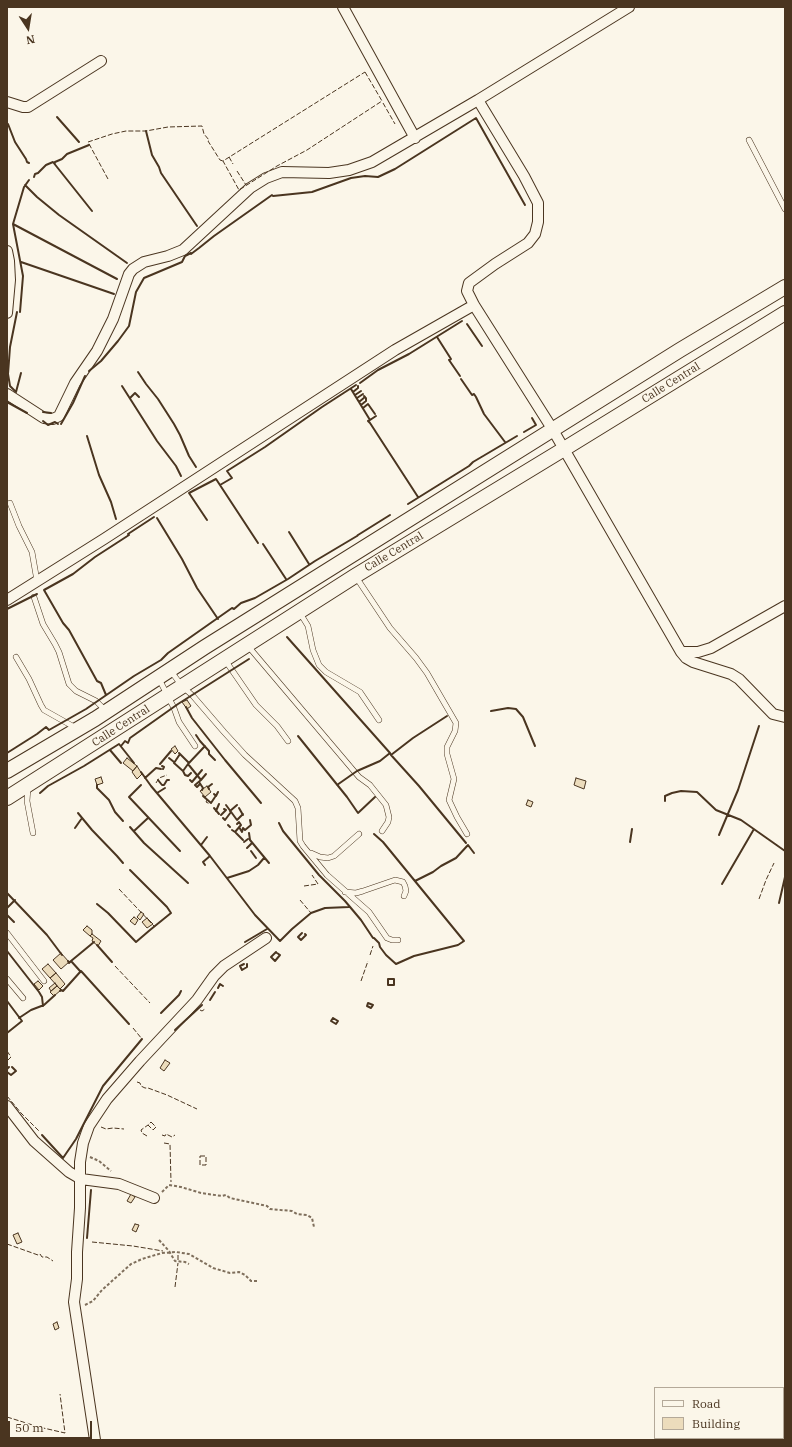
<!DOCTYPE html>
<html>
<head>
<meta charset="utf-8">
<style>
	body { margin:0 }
	#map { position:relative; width:792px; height:1447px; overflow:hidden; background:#fbf6e9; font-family:"IBM Plex Serif",serif }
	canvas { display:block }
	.frame { position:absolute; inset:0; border:8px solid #4a3520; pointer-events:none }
	.legend { position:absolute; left:654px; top:1387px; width:130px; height:52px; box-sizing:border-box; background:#fbf6e9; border:1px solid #b4a999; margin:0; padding:5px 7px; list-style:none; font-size:12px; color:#4a3520 }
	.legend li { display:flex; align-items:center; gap:8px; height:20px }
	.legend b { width:20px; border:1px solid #b4a999 }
	.north { position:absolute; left:8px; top:8px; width:40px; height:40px; -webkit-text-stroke:3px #fbf6e9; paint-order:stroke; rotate:168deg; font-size:11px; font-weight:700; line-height:16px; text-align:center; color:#4a3520 }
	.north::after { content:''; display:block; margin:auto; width:14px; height:18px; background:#4a3520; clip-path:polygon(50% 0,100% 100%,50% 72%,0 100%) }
	.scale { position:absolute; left:8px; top:1421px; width:84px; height:18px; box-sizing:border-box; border:2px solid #4a3520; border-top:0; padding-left:5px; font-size:12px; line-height:14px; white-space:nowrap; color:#4a3520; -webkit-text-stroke:3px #fbf6e9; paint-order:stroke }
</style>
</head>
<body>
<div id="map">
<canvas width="792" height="1447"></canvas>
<div class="frame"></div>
<ul class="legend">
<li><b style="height:5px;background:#fbf6e9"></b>Road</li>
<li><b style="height:11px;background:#ecdcbc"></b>Building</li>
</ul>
<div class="north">N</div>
<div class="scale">50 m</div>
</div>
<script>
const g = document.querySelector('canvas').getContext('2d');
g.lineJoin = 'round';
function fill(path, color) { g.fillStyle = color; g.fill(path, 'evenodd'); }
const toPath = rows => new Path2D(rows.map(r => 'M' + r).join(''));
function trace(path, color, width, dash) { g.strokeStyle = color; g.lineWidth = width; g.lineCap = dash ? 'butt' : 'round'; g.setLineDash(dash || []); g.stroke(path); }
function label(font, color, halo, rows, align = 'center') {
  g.font = font + ' "IBM Plex Serif",serif'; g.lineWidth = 3; g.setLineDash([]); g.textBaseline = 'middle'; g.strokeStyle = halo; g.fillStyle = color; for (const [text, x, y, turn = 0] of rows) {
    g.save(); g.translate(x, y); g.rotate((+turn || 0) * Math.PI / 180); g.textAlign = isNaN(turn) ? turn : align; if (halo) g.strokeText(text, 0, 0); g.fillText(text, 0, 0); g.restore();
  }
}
const building = toPath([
	[187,700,191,706,187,709,182,702,187,700],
	[175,746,178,751,175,754,171,749,175,746],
	[127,758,137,766,133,771,123,763,127,758],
	[137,766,142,774,137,779,132,772,137,766],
	[101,777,103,783,97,785,95,779,101,777],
	[576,778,586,781,584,789,574,785,576,778],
	[207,786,211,792,205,797,200,791,207,786],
	[528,800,533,802,531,807,526,805,528,800],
	[141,912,144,914,140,920,137,917,141,912],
	[134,917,138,920,135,925,130,921,134,917],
	[147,918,153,924,147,928,142,922,147,918],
	[87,926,92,930,92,934,90,936,83,930,87,926],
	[92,934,101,941,98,946,92,941,93,938,90,936,92,934],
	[61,953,69,962,61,969,53,960,61,953],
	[48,964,56,973,50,978,42,969,48,964],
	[56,973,65,984,60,989,50,978,56,973],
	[38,981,43,986,39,990,34,984,38,981],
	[55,983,57,986,51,991,49,988,55,983],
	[57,986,61,990,54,996,50,992,57,986],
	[165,1060,170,1063,164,1071,160,1068,165,1060],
	[131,1194,135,1197,131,1203,127,1201,131,1194],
	[135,1224,139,1225,136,1232,132,1230,135,1224],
	[18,1233,22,1242,17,1244,13,1235,18,1233],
	[57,1322,59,1328,55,1330,53,1324,57,1322]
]);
fill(building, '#ecdcbc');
trace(building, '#4a3520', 1);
const lane = toPath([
	[749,140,785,209],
	[10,503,19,526,32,552,37,581],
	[356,577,390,628,416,658,427,673,456,723,455,731,447,747,447,754,454,779,449,800,457,817,467,834],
	[34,597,43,624,55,644,59,652,69,684,76,691,96,701,106,711],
	[300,613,308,626,313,650,319,665,326,672,360,692,379,720],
	[248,646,359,777,370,785,386,805,389,817,388,822,382,831],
	[16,657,29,679,41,705,44,710,76,728],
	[225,660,256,705,277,726,288,741],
	[170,670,182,686,193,696,224,732,245,755,295,801,298,808,300,841,303,846,327,875,369,912,387,938,392,940,398,940],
	[159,679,174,708,179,722,195,746],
	[28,787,27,801,33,833],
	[311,853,320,857,328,858,334,856,359,834],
	[345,892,356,893,363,891,395,880,403,882,405,886,406,891,404,896],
	[7,933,44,981],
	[7,979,23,998]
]);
const street = toPath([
	[343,7,415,138],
	[478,100,524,176,538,203,538,222,535,234,528,243,495,264,469,283,467,291,474,305,553,430,681,652,686,658,693,662,731,674,739,679,773,714,785,717],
	[7,102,23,107,28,107,101,61],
	[7,251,9,261,10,280,7,313],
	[7,394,44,418,53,419,59,416,75,383,97,351,113,319,129,274,133,269,144,262,168,256,183,250,250,188,266,178,282,172,329,173,349,170,372,162,478,100,629,7],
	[7,600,104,539,395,350,474,305],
	[681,652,698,652,711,648,785,606],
	[7,1106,34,1141,69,1172,81,1179,119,1184,154,1198],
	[95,1440,74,1302,77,1279,77,1252,80,1208,80,1162,83,1143,89,1126,107,1099,140,1061,197,1000,214,976,224,966,266,938]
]);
const secondary = toPath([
	[7,771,95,719,205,647,680,350,785,287],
	[7,798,355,576,564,449,785,313]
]);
trace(lane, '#4a3520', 6);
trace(street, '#4a3520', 12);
trace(secondary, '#4a3520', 16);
trace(toPath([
	[90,1157,99,1161,111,1171],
	[162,1192,169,1185,181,1187,201,1193,222,1196,226,1195,230,1198,267,1206,270,1209,292,1211,297,1214,307,1215,312,1218,314,1227],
	[159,1240,169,1251,175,1261,185,1262,189,1264],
	[85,1305,93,1301,102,1290,131,1264,142,1259,162,1253,176,1252,189,1254,213,1268,230,1273,239,1272,245,1275,251,1281,259,1281]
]), '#7f6f5c', 2, [3, 2]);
trace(lane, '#fbf6e9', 5);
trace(street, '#fbf6e9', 10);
trace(secondary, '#fbf6e9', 14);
trace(toPath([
	[365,72,382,101,307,150,277,166,239,190,223,161,365,72],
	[383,103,395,124],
	[229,157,233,164],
	[237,171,246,185],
	[108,179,88,142,112,134,126,131,146,131,168,127,202,126,204,134,209,140,208,141,220,160,223,161],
	[156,783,159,778,167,775],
	[207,800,206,802,210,804],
	[304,886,318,884,312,875],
	[119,889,154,926],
	[759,899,766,880,774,863],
	[300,900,311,913],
	[370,955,373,946],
	[115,966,150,1003],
	[361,981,368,961],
	[200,1010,202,1011,205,1009],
	[133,1028,142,1039],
	[7,1051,11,1057,7,1061],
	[137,1082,140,1083,141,1086,145,1088,148,1088,167,1095,197,1109],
	[7,1096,21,1113,39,1131],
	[151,1122,156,1127,153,1130,148,1125,151,1122],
	[101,1127,106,1129,113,1128,124,1129],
	[162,1135,165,1136,166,1134,172,1137,175,1135],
	[147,1136,142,1133,141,1130,148,1125],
	[164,1143,170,1144,171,1182],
	[200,1156,206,1156,206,1165,200,1165,200,1156],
	[92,1242,133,1246,163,1251],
	[7,1244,38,1255,40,1254,42,1257,47,1257,53,1261],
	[178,1260,178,1254],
	[175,1287,178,1263],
	[7,1417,39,1427,65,1433,60,1394]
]), '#4a3520', 1, [5, 2]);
trace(toPath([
	[57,117,79,142],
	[8,124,15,142,26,159,27,162,29,163],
	[146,131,152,155,159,167,161,173,197,226],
	[55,163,55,162,62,159,67,154,89,145],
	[34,177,35,174,38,173,46,165,53,162,92,211],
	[25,185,37,197,59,215,127,263],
	[273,196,312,192,351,178,365,176,378,177,395,169,476,118,525,205],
	[13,224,117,279],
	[21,262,114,294],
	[17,312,10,347,8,374,10,386,16,392,21,373],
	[20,312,23,276,13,224,24,187,29,180],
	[467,324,482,346],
	[437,337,451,359,449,360,460,376],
	[89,371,101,361,118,341,129,326,136,292,144,278,182,262,185,256,191,253,191,254,199,248,214,236,272,195],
	[138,372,146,384,158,399,174,424,180,435,189,456,196,467],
	[461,379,472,395,474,394,476,397,484,414,505,442],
	[360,383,378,370,409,354,462,321],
	[122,386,157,441,176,466,181,476],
	[351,389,370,420,368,421,370,423,418,497],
	[353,392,358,388,358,386],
	[355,395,361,391],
	[130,398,135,393,139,397],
	[357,398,363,394],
	[7,402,27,413],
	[359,402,365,397,364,396],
	[361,405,366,401,366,398],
	[363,408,368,404,375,414],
	[43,412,51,413],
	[370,420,376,416],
	[43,421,48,425,55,422,58,424],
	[61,424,73,403,85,376],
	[524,432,536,425,532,418],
	[87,436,99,475,111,502,116,519],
	[220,485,232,478,227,471,265,447,322,407,356,385],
	[408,504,469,466,473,462,517,436],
	[157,518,182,559,197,588,218,619],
	[207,520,189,493,216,479,258,543],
	[289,532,309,564],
	[263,544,286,579],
	[7,609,37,594],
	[287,637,390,753],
	[106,695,101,683,97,681,69,630,63,623,44,590,73,574,95,557,129,535,128,534,154,517],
	[186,707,192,718,225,760,261,803],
	[491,711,508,708,516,709,523,717,535,746],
	[196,735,200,741,209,751,209,754,215,760],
	[298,736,347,797,358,813,375,797],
	[121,746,125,741,128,743,130,738,178,704,249,659],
	[110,750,121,763],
	[7,753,37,734,46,727,49,730,86,709,134,676,161,660,168,653,232,608,234,609,241,603,255,598,288,579,315,561,357,536,358,535,390,515],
	[179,753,189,763],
	[180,754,174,763,183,771,185,775,188,776,191,773],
	[391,755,419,786,466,843],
	[169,758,174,762],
	[160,764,171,751],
	[188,764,201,780,195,785,197,787,200,784],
	[162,766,164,767,163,769],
	[183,771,188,764,205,746],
	[141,772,151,786,210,856,255,915,280,941,292,929,311,913,325,908,349,907],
	[145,778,156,768,161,769],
	[158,780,162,785,164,785,167,780,169,780],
	[190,780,192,782,202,770],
	[201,780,206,774],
	[199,782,203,788,202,790],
	[97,785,97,788,109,800,115,812,123,821],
	[141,785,129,797,180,851],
	[337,785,357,771,380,761,390,753,391,755,413,738,447,716],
	[209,789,208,787,212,784],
	[40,793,48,786,84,766,119,744,134,763],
	[157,793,165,788],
	[214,794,216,796,218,792],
	[203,796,211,803,215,797],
	[665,801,665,796,672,793,681,791,697,792,716,810,741,820,785,851],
	[226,805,237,820,243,814],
	[214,808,219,814],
	[239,808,243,815],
	[216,811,219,804],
	[230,811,237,805],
	[78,813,92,830,117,856,123,863],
	[221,815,226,810,224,809],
	[223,818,225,820,231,812],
	[279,823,283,831,319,875,345,901,361,920,373,938,374,938,379,943,380,947,386,955,396,964,414,956,458,945,464,941,383,842,374,834],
	[228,825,230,827],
	[130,827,144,843,188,883],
	[239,827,242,832,243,828,245,830,251,825,250,820],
	[75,828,82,818],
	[232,830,235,832,241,825,239,822,237,824],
	[134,831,148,818],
	[236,833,243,840],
	[249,833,250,840,269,863],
	[719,835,738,790,759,726],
	[244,842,248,839],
	[630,842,632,829],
	[201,845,207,837],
	[247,848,252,843],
	[251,851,256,858],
	[205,865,203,862,210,856],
	[227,878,249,871,258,865,264,858],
	[415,881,433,872,441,866,456,858,468,845,474,853],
	[722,884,754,829],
	[7,893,47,935,62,955],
	[779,903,785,877],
	[97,904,108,913,136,942,150,930,171,913,167,907,130,870],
	[7,908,15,900],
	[7,915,14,922],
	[302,933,298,937,301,940,306,935,305,934],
	[245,942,267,929],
	[97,945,112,962],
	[7,951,39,992,42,997,43,1006],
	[276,952,271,957,275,961,280,955,277,953],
	[68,961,69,963,71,961,80,971],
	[71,961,94,942],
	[244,964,240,966,242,970,247,967,247,964],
	[388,979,394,979,394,985,388,985,388,979],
	[218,988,220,984,223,986],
	[60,991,61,990,63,991,81,971,129,1024],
	[210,1000,215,992],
	[7,1001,22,1021,7,1033],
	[368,1003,373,1005,371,1008,367,1006,368,1003],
	[161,1013,179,995,181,991],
	[19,1018,31,1010,44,1005,55,995],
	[333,1018,338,1021,336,1024,331,1021,333,1018],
	[175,1030,202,1005],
	[7,1069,9,1067],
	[7,1072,11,1075,16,1071,12,1067],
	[42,1135,63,1158,76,1139,103,1086,142,1039],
	[87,1238,91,1190]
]), '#4a3520', 2);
label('11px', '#4a3520', '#fbf6e9', [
	["Calle Central",671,383,-32],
	["Calle Central",394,552,-31],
	["Calle Central",121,726,-33]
]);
</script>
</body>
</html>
